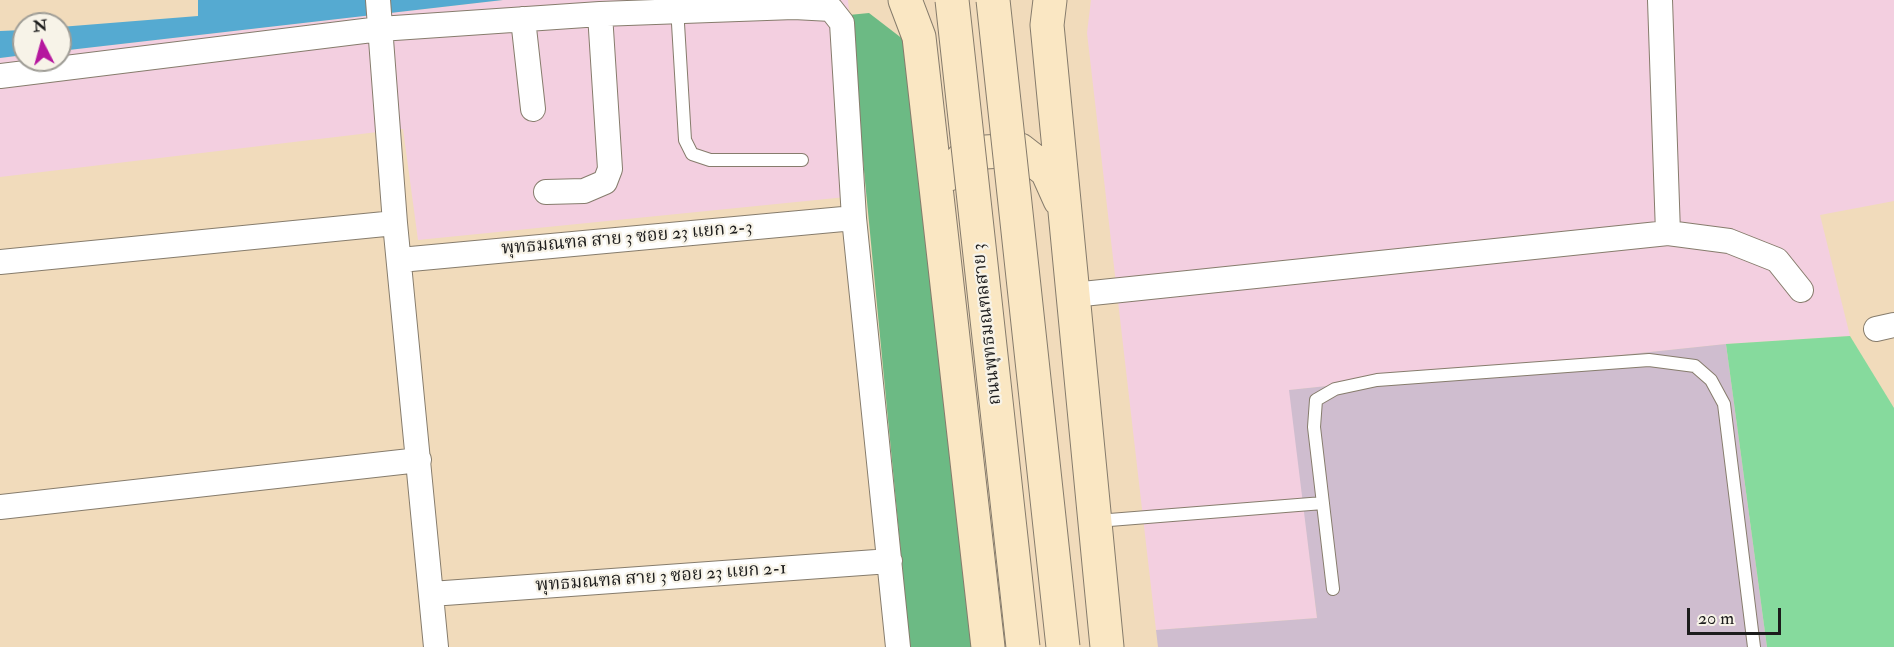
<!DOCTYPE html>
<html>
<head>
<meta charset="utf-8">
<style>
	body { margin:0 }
	#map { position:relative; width:1894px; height:647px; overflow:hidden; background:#f1dbbb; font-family:"IM FELL Double Pica",serif }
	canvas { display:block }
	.north { position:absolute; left:12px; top:12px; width:60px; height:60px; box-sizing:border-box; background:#f7f3e8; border:2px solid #9f9d96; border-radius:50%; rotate:354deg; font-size:16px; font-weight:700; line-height:24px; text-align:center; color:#1c1c1c }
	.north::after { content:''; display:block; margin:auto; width:21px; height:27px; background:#b5179e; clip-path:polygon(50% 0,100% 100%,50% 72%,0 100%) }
	.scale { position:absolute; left:1687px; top:608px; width:94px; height:27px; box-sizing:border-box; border:3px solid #1c1c1c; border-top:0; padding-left:8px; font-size:18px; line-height:21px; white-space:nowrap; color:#1c1c1c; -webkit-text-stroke:4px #f7f3e8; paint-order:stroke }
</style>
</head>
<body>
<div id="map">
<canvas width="1894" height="647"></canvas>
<div class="north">N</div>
<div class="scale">20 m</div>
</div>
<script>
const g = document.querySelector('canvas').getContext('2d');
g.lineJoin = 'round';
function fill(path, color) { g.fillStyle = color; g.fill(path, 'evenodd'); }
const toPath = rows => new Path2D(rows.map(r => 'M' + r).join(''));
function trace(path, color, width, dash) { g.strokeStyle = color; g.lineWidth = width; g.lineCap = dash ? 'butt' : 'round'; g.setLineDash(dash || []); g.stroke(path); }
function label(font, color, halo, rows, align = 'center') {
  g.font = font + ' "IM FELL Double Pica","Noto Serif Thai",serif'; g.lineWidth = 4.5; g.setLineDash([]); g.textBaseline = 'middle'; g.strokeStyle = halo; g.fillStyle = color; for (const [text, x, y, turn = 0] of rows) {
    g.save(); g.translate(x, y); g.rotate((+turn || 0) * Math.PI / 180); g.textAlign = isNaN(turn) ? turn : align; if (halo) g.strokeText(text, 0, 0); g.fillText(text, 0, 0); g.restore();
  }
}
fill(toPath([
	[503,0,848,0,866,195,418,240,403,129,0,177,0,58,24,55,24,60,60,60,60,51],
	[1091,0,1894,0,1894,201,1820,215,1850,336,1726,344,1290,390,1317,618,1156,630,1087,33]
]), '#f3cfe0');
fill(toPath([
	[1726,344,1767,647,1158,647,1156,630,1317,618,1289,390]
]), '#cfbdcf');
fill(toPath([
	[1850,336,1894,408,1894,647,1767,647,1726,344]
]), '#86da9d');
fill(toPath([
	[869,13,908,43,975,647,910,647,849,15]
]), '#6cba84');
fill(toPath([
	[198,0,503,0,60,51,60,27,198,16],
	[24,30,24,55,0,58,0,31]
]), '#55aad1');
const lane = toPath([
	[677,7,685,140,692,154,710,160,802,160],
	[1097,521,1323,503],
	[1333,589,1314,427,1316,400,1335,389,1377,380,1649,360,1695,366,1711,380,1724,404,1754,647]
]);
const street = toPath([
	[378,0,395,223,436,647],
	[1660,0,1668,233],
	[523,19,533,109],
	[0,76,380,29,600,14,794,7,831,9,842,23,854,218,898,647],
	[546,192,584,191,605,182,610,169,600,14],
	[400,260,854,218],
	[0,262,395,223],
	[1073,295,1668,233,1729,241,1777,260,1801,290],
	[1876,329,1894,325],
	[0,507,419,460],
	[431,594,890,561]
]);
const secondary = toPath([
	[905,0,919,37,988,647],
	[1050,0,1047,25,1107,647],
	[949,174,968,153,1020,150,1047,171,1060,200]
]);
trace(lane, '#867c6c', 14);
trace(street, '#867c6c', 26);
trace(secondary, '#867c6c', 35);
trace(lane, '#fff', 12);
trace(street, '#fff', 24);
trace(secondary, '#fae7c3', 33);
const secondaryBridge = toPath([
	[952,0,1023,647],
	[993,0,1063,647]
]);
trace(secondaryBridge, '#867c6c', 35, []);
trace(secondaryBridge, '#fae7c3', 33);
label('18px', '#1c1c1c', '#f7f3e8', [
	["พุทธมณฑล สาย 3 ซอย 23 แยก 2-3",627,239,-5],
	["ถนนพุทธมณฑลสาย 3",988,324,-96],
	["พุทธมณฑล สาย 3 ซอย 23 แยก 2-1",661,578,-4]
]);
</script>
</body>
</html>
